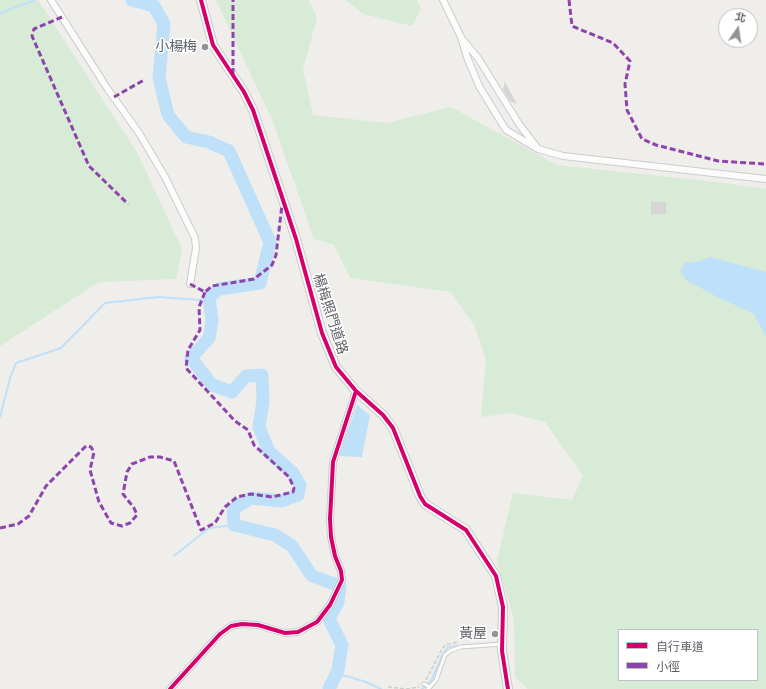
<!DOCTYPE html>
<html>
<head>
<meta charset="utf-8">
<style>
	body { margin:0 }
	#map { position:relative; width:766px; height:689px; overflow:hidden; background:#efeeea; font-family:"IBM Plex Sans","Noto Sans TC",sans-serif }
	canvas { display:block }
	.legend { position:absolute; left:618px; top:629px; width:140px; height:52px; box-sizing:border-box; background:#fff; border:1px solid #bfc1c3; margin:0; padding:5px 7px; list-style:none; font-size:12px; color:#5f6368 }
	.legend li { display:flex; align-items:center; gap:8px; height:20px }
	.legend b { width:20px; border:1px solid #bfc1c3 }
	.north { position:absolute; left:718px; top:8px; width:40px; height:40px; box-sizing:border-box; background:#fff; border:1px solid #bfc1c3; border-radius:50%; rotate:13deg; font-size:11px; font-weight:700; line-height:16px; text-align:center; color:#5f6368 }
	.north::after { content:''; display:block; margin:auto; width:14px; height:18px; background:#919496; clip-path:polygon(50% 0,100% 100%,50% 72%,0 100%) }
</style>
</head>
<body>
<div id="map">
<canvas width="766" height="689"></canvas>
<ul class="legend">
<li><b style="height:5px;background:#d6006c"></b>自行車道</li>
<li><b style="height:5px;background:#8e44ad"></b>小徑</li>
</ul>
<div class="north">北</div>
</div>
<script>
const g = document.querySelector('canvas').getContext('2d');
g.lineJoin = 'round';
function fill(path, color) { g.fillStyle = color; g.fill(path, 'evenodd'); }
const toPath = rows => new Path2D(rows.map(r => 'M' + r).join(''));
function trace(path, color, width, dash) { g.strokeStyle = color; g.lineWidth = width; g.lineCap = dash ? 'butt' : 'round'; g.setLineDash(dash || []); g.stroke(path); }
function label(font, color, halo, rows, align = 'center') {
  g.font = font + ' "IBM Plex Sans","Noto Sans TC",sans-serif'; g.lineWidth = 3; g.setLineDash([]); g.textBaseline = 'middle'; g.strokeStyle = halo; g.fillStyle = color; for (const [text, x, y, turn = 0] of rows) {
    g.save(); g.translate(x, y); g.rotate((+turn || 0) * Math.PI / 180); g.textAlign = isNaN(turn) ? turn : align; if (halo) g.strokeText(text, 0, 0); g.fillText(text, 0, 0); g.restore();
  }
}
fill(toPath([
	[0,0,38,0,138,154,182,249,176,279,99,282,0,346],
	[216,0,309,0,317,18,303,69,313,115,387,123,451,107,557,165,725,183,766,189,766,689,528,689,515,677,514,620,497,561,513,493,572,500,583,476,545,422,511,413,481,417,486,360,475,327,451,292,350,278,334,245,314,239,273,122],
	[619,630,757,630,757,680,619,680],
	[346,0,417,0,421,9,412,26,363,14]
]), '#d8ebd6');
fill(toPath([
	[710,257,766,272,766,337,754,314,717,297,686,280,680,271,685,263,700,261],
	[357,405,370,415,362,457,339,456]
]), '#bfe0f9');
trace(toPath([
	[0,13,35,0],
	[0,417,10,378,16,363,61,348,105,303,158,297,200,300,209,297],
	[174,556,209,528,234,525],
	[336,673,366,682,381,689],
	[422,689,431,681,443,654,448,647,486,644]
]), '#bfe0f9', 2);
trace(toPath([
	[132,0,154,6,164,24,159,78,168,115,186,137,209,142,229,151,270,242,260,283,219,289,209,297,212,321,209,338,191,358,212,385,232,392,246,376,262,375,263,401,259,427,269,452,293,473,300,485,298,495,282,501,251,498,233,509,234,525,275,535,292,546,312,576,340,586,338,602,329,619,342,645,338,670,329,689]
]), '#bfe0f9', 13);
fill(toPath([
	[505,82,517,104,510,101,503,90],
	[651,202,666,202,666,214,651,214]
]), '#d6d5d3');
const lane = toPath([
	[424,684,430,687],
	[428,689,436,680,445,655,450,651,461,647,502,644]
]);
const street = toPath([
	[51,0,107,88,139,133,165,177,195,238,196,248,190,284],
	[443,0,461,37,467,57,479,86,506,130,538,149,563,156,766,179],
	[463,40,478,58,519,124,536,146],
	[170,689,220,634,231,626,242,624,258,625,285,633,298,632,317,622,330,605,342,580,341,571,335,556,331,537,330,519,333,462,356,391]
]);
const secondary = toPath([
	[201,0,213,45,244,92,253,110,296,239,322,333,336,367,356,391,383,415,393,428,420,496,425,504,466,530,496,576,503,607,502,651,508,689]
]);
trace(lane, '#cbcccc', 5);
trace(street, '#cbcccc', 8);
trace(secondary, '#cacacb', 10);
trace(toPath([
	[426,680,442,649,445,645,458,642],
	[388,687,406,689,419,687]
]), '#cacfcc', 1.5, [4, 2]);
trace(lane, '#fdfcfc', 3);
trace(street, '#fdfcfc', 6);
trace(secondary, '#fdfcfc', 8);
trace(toPath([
	[569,0,572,26,613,43,630,61,625,84,627,110,642,139,656,145,718,161,766,164],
	[62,17,34,29,32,36,89,166,128,204],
	[233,74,233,0],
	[114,97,144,80],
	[190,284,205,292,212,286,254,279,272,265,276,255,282,205],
	[0,528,18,524,29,516,46,486,86,446,91,447,94,452,90,470,99,502,111,523,122,526,130,523,137,515,134,508,123,494,127,472,132,464,150,457,160,457,174,461,201,530,215,523,225,507,237,497,251,494,272,497,293,492,294,488,289,477,254,445,248,430,235,421,186,368,188,350,200,330,199,307,205,292]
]), '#8e44ad', 3, [6, 3]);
trace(toPath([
	[201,0,213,45,244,92,253,110,296,239,322,333,336,367,356,391,383,415,393,428,420,496,425,504,466,530,496,576,503,607,502,651,508,689],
	[170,689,220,634,231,626,242,624,258,625,285,633,298,632,317,622,330,605,342,580,341,571,335,556,331,537,330,519,333,462,356,391]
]), '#d6006c', 4);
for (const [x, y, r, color] of [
	[205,47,4,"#919496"],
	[495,634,4,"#919496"]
]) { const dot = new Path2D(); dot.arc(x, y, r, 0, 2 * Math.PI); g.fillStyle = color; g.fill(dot); trace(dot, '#fff', 1.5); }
label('14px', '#5f6368', '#fff', [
	["小楊梅",197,47],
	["黃屋",487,634]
], 'right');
label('14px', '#5f6368', '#fff', [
	["楊梅照門道路",330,314,72]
]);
</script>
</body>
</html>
